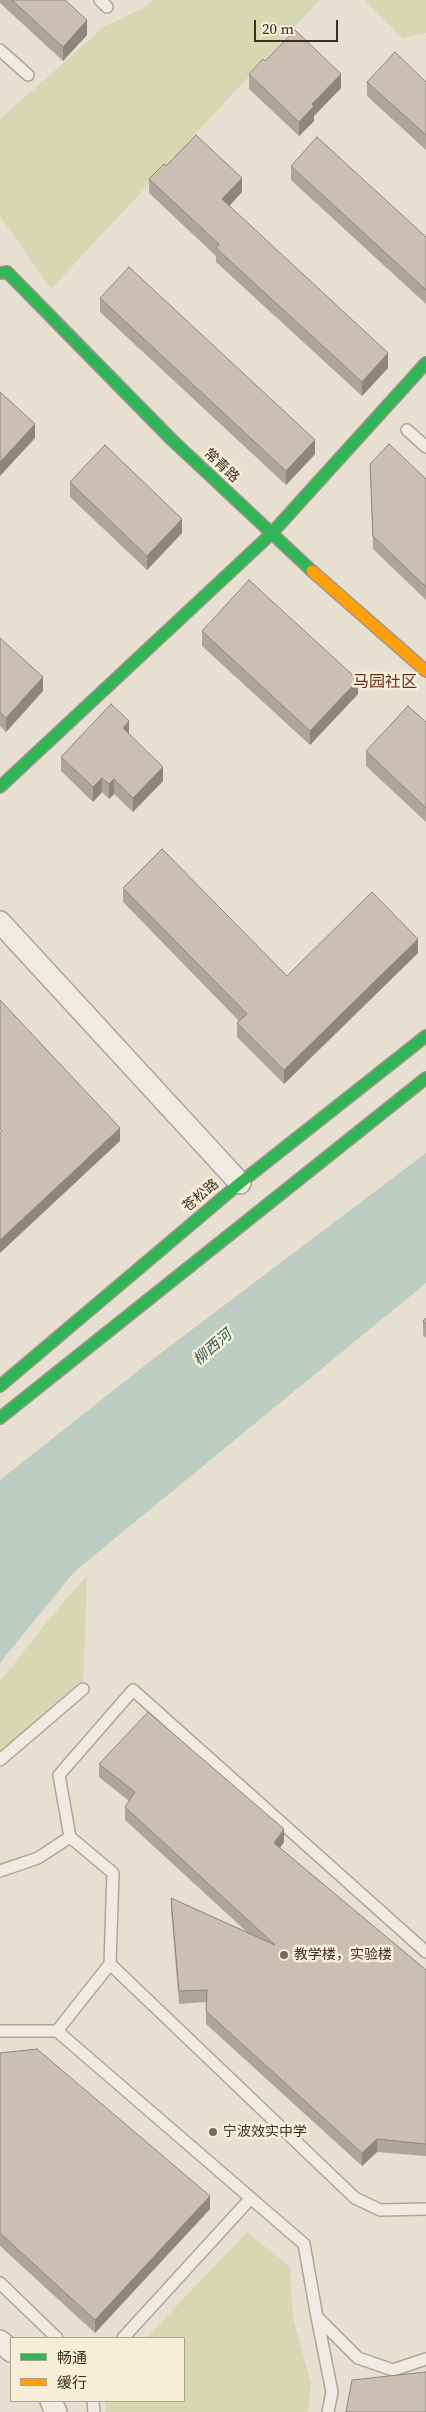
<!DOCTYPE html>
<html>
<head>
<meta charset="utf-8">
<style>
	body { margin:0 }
	#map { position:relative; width:426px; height:2412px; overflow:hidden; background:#e7e0d1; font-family:"Source Serif 4","Noto Sans SC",serif }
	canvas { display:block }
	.legend { position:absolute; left:10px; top:2337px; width:175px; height:65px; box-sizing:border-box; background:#f7eed8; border:1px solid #ada18e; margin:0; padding:6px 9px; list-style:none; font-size:15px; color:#3d2e20 }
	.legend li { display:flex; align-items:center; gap:10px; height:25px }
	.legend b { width:25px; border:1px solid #ada18e }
	.scale { position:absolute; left:254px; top:20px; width:84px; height:22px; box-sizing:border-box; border:2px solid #3d2e20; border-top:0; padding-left:6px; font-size:15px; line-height:18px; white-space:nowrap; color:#3d2e20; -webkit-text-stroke:4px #f7eed8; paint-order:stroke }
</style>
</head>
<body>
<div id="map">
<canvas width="426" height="2412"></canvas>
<ul class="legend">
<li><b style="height:6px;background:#30b455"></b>畅通</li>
<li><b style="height:6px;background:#ff9f0a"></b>缓行</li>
</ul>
<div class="scale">20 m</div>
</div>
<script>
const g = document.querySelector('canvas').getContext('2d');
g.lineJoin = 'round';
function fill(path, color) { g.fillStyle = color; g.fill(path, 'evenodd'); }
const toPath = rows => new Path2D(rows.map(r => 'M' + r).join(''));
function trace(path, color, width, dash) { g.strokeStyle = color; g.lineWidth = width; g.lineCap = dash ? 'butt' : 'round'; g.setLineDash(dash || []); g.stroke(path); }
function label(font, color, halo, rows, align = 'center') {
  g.font = font + ' "Source Serif 4","Noto Sans SC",serif'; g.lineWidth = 5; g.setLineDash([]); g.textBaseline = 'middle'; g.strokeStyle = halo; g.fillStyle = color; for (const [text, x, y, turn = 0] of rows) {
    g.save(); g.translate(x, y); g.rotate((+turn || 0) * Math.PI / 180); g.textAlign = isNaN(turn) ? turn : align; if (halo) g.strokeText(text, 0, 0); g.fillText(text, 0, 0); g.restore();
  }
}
fill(toPath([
	[153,0,320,0,51,289,0,216,0,119,104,27,147,6],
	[364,0,426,0,426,33,403,38],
	[87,1575,83,1689,0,1757,0,1682,45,1624],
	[247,2232,290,2267,293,2317,311,2384,308,2412,106,2412,105,2401,184,2401,184,2338,146,2338]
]), '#d6d7b3');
fill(toPath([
	[426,1153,426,1283,74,1572,0,1663,0,1480,153,1359]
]), '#bcccc2');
const lane = toPath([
	[100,0,107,7],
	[0,50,28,75],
	[407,430,426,447],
	[0,1760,83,1689],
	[70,1837,59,1775,133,1690,426,1952],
	[0,1871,38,1858,70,1837,113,1873,110,1964,355,2198,380,2210,426,2209],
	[0,2031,57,2031,304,2244,317,2317,358,2358,393,2370,426,2359],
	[57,2031,110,1964],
	[0,2283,57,2338],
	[317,2317,332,2392,328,2412],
	[123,2338,251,2198],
	[93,2401,94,2412]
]);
const street = toPath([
	[0,922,240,1183],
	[0,2341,11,2351],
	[51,2401,56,2412]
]);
const fast = toPath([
	[0,273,7,272,172,440,312,571],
	[0,787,271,534,426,363],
	[0,1386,240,1183,426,1036],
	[0,1418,426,1078]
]);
const slow = toPath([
	[312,571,426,671]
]);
trace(lane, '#ada599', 14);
trace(street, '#ada599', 24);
trace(fast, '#9c958a', 14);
trace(slow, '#9c958a', 14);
trace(lane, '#efebe3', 11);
trace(street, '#efebe3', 21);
trace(fast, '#30b455', 11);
trace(slow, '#ff9f0a', 11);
fill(toPath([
	[0,0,65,0,87,35,63,61,0,3],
	[265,61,341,88,314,116,314,121,299,136,249,89,249,74],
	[367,82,426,82,426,150,367,96],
	[166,166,242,192,229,206,388,368,362,396,216,262,216,256,149,193,149,179],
	[291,166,426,237,426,304,291,180],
	[100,298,315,454,286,485,100,312],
	[370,464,426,479,426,600,373,549],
	[70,482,182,533,147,570,70,497],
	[202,631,358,694,310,745,202,646],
	[0,638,43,691,6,732,0,726],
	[426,722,426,822,366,766,366,751],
	[129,734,163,781,133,812,114,794,109,799,102,792,93,802,61,771,61,757],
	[123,888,287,976,418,953,284,1084,237,1037,237,1023,239,1021,123,902],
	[426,1318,426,1338,423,1335,423,1321],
	[99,1764,284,1842,280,1848,426,1970,426,2156,377,2152,362,2166,206,2024,206,2002,179,2004,171,1910,171,1898,247,1932,125,1820,125,1807,129,1801,99,1777],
	[0,2053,210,2209,95,2333,0,2246]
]), '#afa499');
fill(toPath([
	[87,20,87,35,63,61,63,47],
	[341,74,341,88,314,116,314,121,299,136,299,122,312,104],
	[242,178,242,192,222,214,222,199],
	[388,353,388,368,362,396,362,382],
	[35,424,35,438,0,476,0,462],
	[315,440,315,454,286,485,286,471],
	[182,519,182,533,147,570,147,556],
	[43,677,43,691,6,732,6,718],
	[358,680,358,694,310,745,310,731],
	[129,721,129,735,123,728],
	[163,767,163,781,133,812,133,798],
	[102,778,102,792,93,802,93,787],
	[114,779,114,794,109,799,109,784],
	[418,939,418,953,284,1084,284,1070],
	[120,1128,120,1141,0,1253,0,1240],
	[284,1829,284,1842,274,1856,274,1843],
	[377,2139,377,2152,362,2166,362,2153],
	[210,2196,210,2209,95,2333,95,2320]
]), '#8e867d');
const building = toPath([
	[12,0,65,0,87,20,63,47,12,0],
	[295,30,341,74,312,104,314,106,299,122,249,74,263,59,265,61,295,30],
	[395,52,426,82,426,135,367,82,395,52],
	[196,135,242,178,222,199,388,353,362,382,216,248,219,244,149,179,164,164,166,166,196,135],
	[317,137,426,237,426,290,291,166,317,137],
	[129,267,315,440,286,471,100,298,129,267],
	[0,392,35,424,0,462,0,392],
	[389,444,426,479,426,587,373,536,370,464,389,444],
	[105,445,182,519,147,556,70,482,105,445],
	[249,580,358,680,310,731,202,631,249,580],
	[0,638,43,677,6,718,0,712,0,638],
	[111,704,129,721,123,728,163,767,133,798,114,779,109,784,102,778,93,787,61,757,111,704],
	[408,706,426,722,426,808,366,751,408,706],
	[162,849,287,976,372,892,418,939,284,1070,237,1023,247,1014,123,888,162,849],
	[0,1000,120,1128,0,1240,0,1133,2,1131,0,1129,0,1000],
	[426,1318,426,1324,423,1321,426,1318],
	[148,1712,284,1829,274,1843,426,1970,426,2144,377,2139,362,2153,206,2011,207,1990,179,1991,171,1898,275,1945,125,1807,135,1792,99,1764,148,1712],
	[37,2049,210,2196,95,2320,0,2233,0,2053,37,2049],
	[426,2372,426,2412,346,2412,352,2380,426,2372]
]);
fill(building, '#cbbfb2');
trace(building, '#8e867d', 1);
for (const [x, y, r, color] of [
	[284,1955,5,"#786c5e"],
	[213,2132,5,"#786c5e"]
]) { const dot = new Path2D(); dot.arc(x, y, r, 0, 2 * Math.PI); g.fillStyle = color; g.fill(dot); trace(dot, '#f7eed8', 2); }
label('14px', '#3d2e20', '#f7eed8', [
	["常青路",221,466,43],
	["苍松路",201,1196,-40]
]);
label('14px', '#3d2e20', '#f7eed8', [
	["教学楼，实验楼",294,1955],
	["宁波效实中学",223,2132]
], 'left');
label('italic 15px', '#2f5d5a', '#f7eed8', [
	["柳西河",213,1348,-41]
]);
label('16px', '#6b2e1e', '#f7eed8', [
	["马园社区",385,683]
]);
</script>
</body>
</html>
